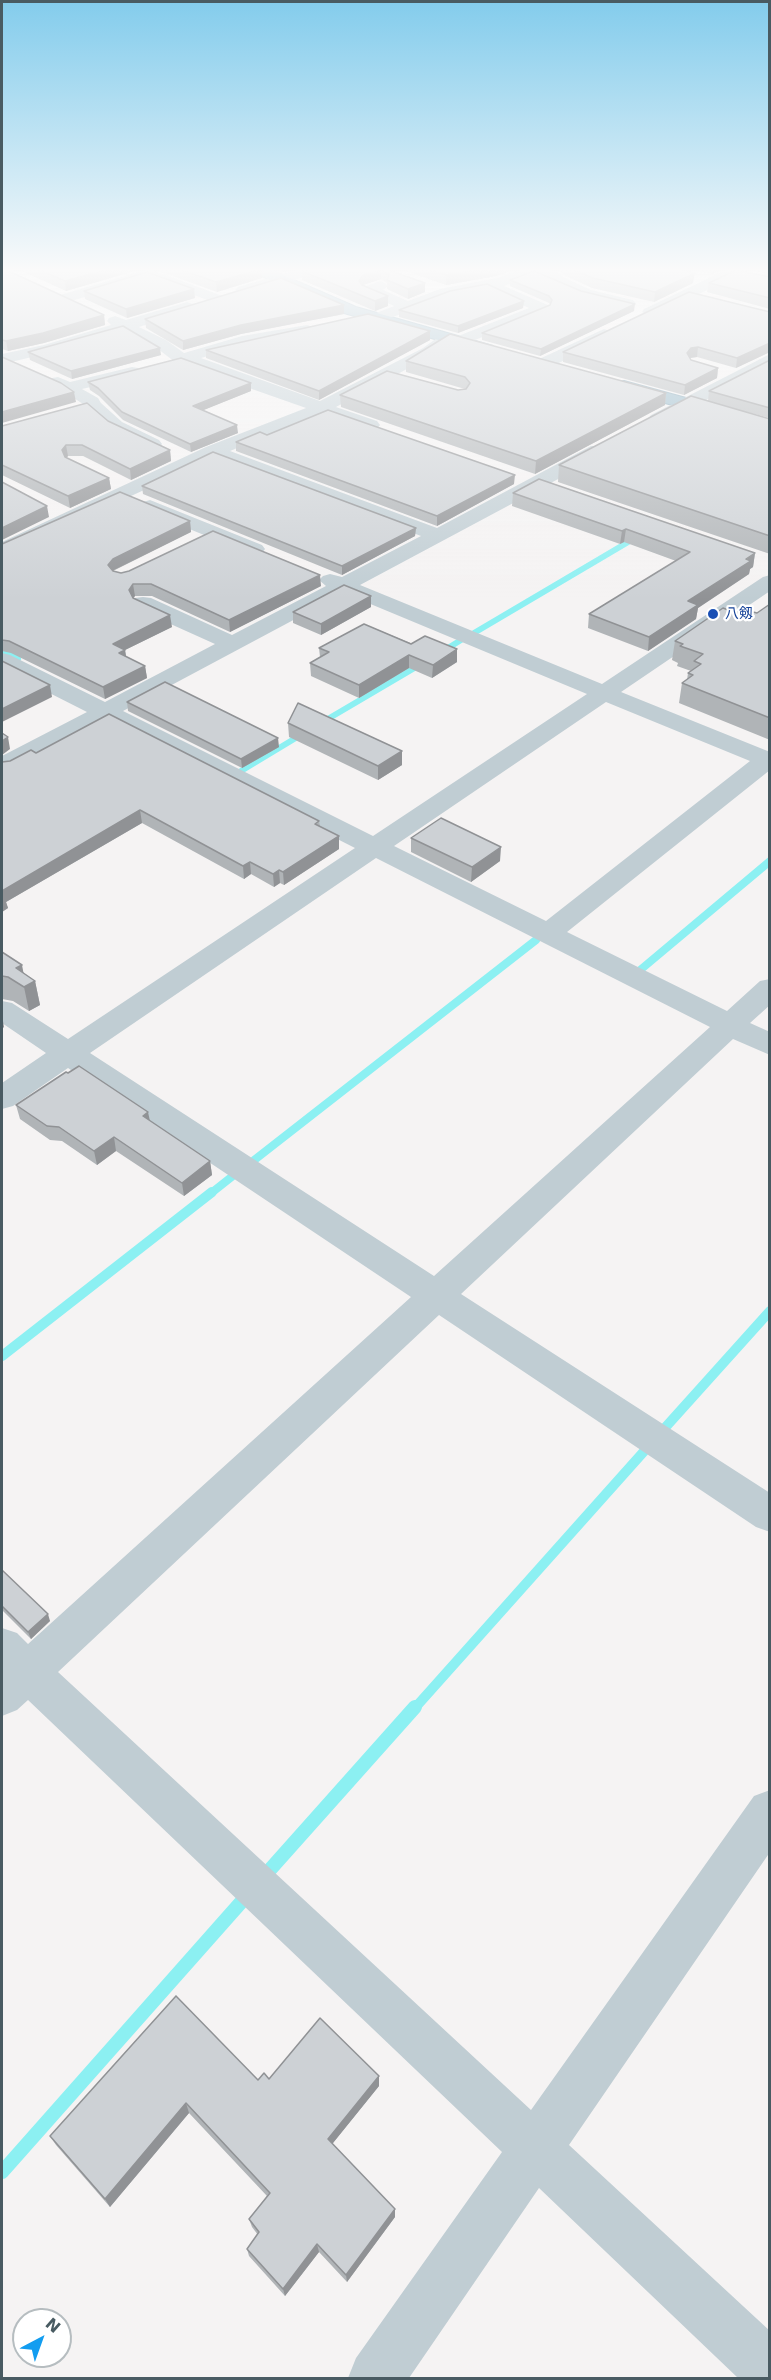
<!DOCTYPE html>
<html>
<head>
<meta charset="utf-8">
<style>
	body { margin:0 }
	#map { position:relative; width:771px; height:2380px; overflow:hidden; background:#f5f3f3; font-family:"DejaVu Sans",sans-serif }
	canvas { display:block }
	.frame { position:absolute; inset:0; border:3px solid #495b62; pointer-events:none }
	.north { position:absolute; left:12px; top:2308px; width:60px; height:60px; box-sizing:border-box; background:#fff; border:2px solid #b6bdc0; border-radius:50%; rotate:41deg; font-size:16px; font-weight:700; line-height:24px; text-align:center; color:#495b62 }
	.north::after { content:''; display:block; margin:auto; width:21px; height:27px; background:#129df0; clip-path:polygon(50% 0,100% 100%,50% 72%,0 100%) }
</style>
</head>
<body>
<div id="map">
<canvas width="771" height="2380"></canvas>
<div class="frame"></div>
<div class="north">N</div>
</div>
<script>
const g = document.querySelector('canvas').getContext('2d');
g.lineJoin = 'round';
const toPath = rows => new Path2D(rows.map(r => 'M' + r).join(''));
function trace(path, color, width, dash) { g.strokeStyle = color; g.lineWidth = width; g.lineCap = dash ? 'butt' : 'round'; g.setLineDash(dash || []); g.stroke(path); }
function fill(path, color) { g.fillStyle = color; g.fill(path, 'evenodd'); }
function label(font, color, halo, rows, align = 'center') {
  g.font = font + ' "DejaVu Sans","Noto Sans JP",sans-serif'; g.lineWidth = 4.5; g.setLineDash([]); g.textBaseline = 'middle'; g.strokeStyle = halo; g.fillStyle = color; for (const [text, x, y, turn = 0] of rows) {
    g.save(); g.translate(x, y); g.rotate((+turn || 0) * Math.PI / 180); g.textAlign = isNaN(turn) ? turn : align; if (halo) g.strokeText(text, 0, 0); g.fillText(text, 0, 0); g.restore();
  }
}
trace(toPath([
	[474,633,635,538],
	[2,651,18,659],
	[440,653,461,640],
	[321,723,423,663],
	[241,771,304,733]
]), '#8cf0f2', 6);
trace(toPath([
	[639,971,770,861],
	[253,1161,536,940],
	[210,1194,234,1175]
]), '#8cf0f2', 8);
trace(toPath([
	[2,1356,212,1192],
	[663,1430,770,1311],
	[414,1709,647,1448]
]), '#8cf0f2', 10);
trace(toPath([
	[267,1873,415,1707],
	[2,2172,243,1900]
]), '#8cf0f2', 14);
const highway = toPath([
	[246,267,264,267,356,307,493,346,495,349,487,354,344,313,248,270,246,267],
	[624,381,770,421,770,432,618,390,615,386,618,382,624,381]
]);
trace(highway, '#749baf', 2);
fill(toPath([
	[2,267,19,267,17,270,2,273,2,267],
	[308,267,330,267,328,270,243,295,235,290,238,287,308,267],
	[527,267,542,267,560,273,563,277,591,290,633,300,636,303,628,308,581,296,550,282,547,279,533,275,504,286,548,305,550,308,548,311,465,344,459,346,451,341,435,354,336,407,377,421,380,425,377,429,365,429,322,413,230,451,437,528,591,446,605,446,607,450,605,454,360,585,602,684,763,577,770,575,770,591,621,692,770,752,770,770,567,932,727,1011,760,981,770,979,770,1005,750,1023,770,1032,770,1055,733,1039,461,1294,770,1493,770,1532,756,1527,439,1315,58,1672,531,2110,754,1796,770,1790,770,1852,569,2145,770,2331,770,2378,738,2378,539,2188,409,2378,348,2378,356,2358,502,2152,28,1700,17,1710,2,1716,2,1628,17,1633,28,1644,411,1297,68,1068,13,1106,2,1109,2,1083,46,1053,2,1023,2,1001,12,1003,68,1039,355,848,105,721,11,771,2,773,2,756,87,712,2,669,2,653,10,655,105,702,215,644,135,608,132,603,135,598,143,597,151,598,232,635,326,586,319,580,323,576,330,574,342,577,421,536,214,458,2,555,2,542,206,447,306,408,175,362,154,346,123,331,54,352,2,364,2,354,44,345,111,325,107,321,109,318,115,316,126,320,187,302,193,304,195,307,193,310,139,327,166,340,184,353,242,336,307,325,313,327,315,330,313,333,244,346,201,358,320,401,423,348,437,338,443,336,451,341,453,338,529,308,487,289,449,296,377,323,371,321,369,318,371,315,394,306,364,293,361,290,364,287,380,281,385,283,388,286,383,290,408,301,440,289,497,278,527,267],
	[344,593,587,694,373,836,123,711,344,593],
	[606,702,750,761,546,921,394,846,606,702],
	[376,858,710,1027,434,1276,90,1053,376,858],
	[732,267,750,267,748,270,656,315,650,317,642,312,644,309,732,267],
	[149,269,220,295,223,298,215,303,210,301,148,278,65,303,57,298,60,295,149,269],
	[604,329,610,331,612,334,610,337,549,368,543,369,535,364,537,360,604,329],
	[770,354,770,366,663,423,651,423,648,419,651,415,770,354],
	[132,367,138,368,140,372,138,376,82,389,98,398,101,403,122,422,159,440,162,444,159,448,147,448,110,430,83,404,49,382,52,378,58,377,70,382,132,367],
	[150,500,262,545,265,549,262,553,255,555,248,553,143,510,140,506,143,502,150,500]
]), '#c0cdd3');
fill(highway, '#89b0c3');
fill(toPath([
	[13,267,256,267,262,278,217,292,148,267,66,291],
	[269,267,303,267,283,272],
	[380,267,425,283,425,292,408,299,387,289,387,283,381,279,363,285,388,296,388,306,375,311,302,280,302,271],
	[394,267,522,267,496,276,446,285],
	[548,267,668,267,693,283,654,302,592,288,564,275,561,271],
	[682,267,727,267,712,274],
	[751,267,770,267,770,274,751,270],
	[2,268,104,315,105,325,44,343,8,351,2,349],
	[770,277,770,309,707,292,709,283],
	[510,280,581,291,634,311,540,356,482,340,482,333,551,305,549,303,510,286],
	[84,291,195,298,127,318,85,299],
	[524,301,523,308,458,333,399,317,399,310],
	[770,312,770,352,736,368,697,357,690,358,691,360,718,368,717,378,684,395,563,362,563,352],
	[344,314,241,334,183,350,146,328,145,319],
	[430,331,430,340,319,400,206,358,206,350],
	[28,352,161,355,72,379,30,360],
	[770,360,770,418,739,410,770,419,770,554,558,482,559,465,708,401,709,391],
	[406,361,666,393,665,405,535,474,341,407,340,395,458,390,465,389,406,372],
	[88,382,251,383,251,391,203,410,238,433,191,452,123,420,99,396,90,390],
	[108,421,170,450,171,461,131,480,83,456,68,456,66,458,109,478,111,489,70,508,2,475,2,426],
	[236,442,514,484,437,526,236,451],
	[142,486,416,528,415,536,342,575,143,494],
	[513,493,755,553,753,567,750,569,749,574,698,608,696,619,648,651,588,628,589,614,676,561,624,542,620,544,512,506],
	[190,521,191,532,113,571,121,573,321,586,230,632,152,596,135,596,133,598,172,627,125,650,126,657,145,666,147,678,105,699,11,653,2,651,2,544],
	[371,596,371,607,321,635,293,623,293,612],
	[770,604,770,740,679,703,682,683,687,680,688,673,691,671,677,666,678,663,672,660,675,641,757,613],
	[364,624,457,662,432,678,409,668,359,698,311,676,310,663,320,657,319,648],
	[127,702,279,747,242,768,128,711],
	[288,723,402,751,402,765,378,780,289,737],
	[36,753,319,821,320,826,339,849,284,885,280,883,274,887,251,874,244,879,142,823,6,902,8,908,2,912,10,761],
	[411,838,500,861,471,882,411,852],
	[2,952,24,973,35,981,40,1005,29,1011,13,1001,2,999],
	[16,1105,150,1121,210,1161,212,1175,184,1196,116,1151,97,1165,62,1141,50,1140,20,1119],
	[2,1570,50,1621,31,1639,2,1610],
	[379,2076,379,2086,332,2144,395,2209,395,2217,347,2282,319,2252,285,2296,249,2256,247,2249,258,2235,252,2227,249,2219,267,2196,189,2113,110,2207,56,2145,50,2136,258,2080,269,2079]
]), '#b0b4b7');
fill(toPath([
	[116,267,148,267,66,291,65,281],
	[283,267,303,267,283,272],
	[496,267,522,267,496,276,446,285,446,275],
	[713,267,727,267,712,274],
	[262,269,262,278,217,292,216,282],
	[381,270,381,279,363,285,359,290,359,281,363,275],
	[695,273,693,283,654,302,655,292],
	[425,283,425,292,408,299,408,289],
	[194,289,195,298,127,318,126,309],
	[388,296,388,306,375,311,375,301],
	[524,301,523,308,458,333,458,326],
	[635,304,634,311,540,356,541,349],
	[344,305,344,314,241,334,183,350,183,341,241,325],
	[104,315,105,325,44,343,8,351,6,341],
	[430,331,430,340,319,400,319,391],
	[770,343,770,352,736,368,737,358],
	[698,347,697,357,690,358,687,353,691,348],
	[160,348,161,355,72,379,71,371],
	[718,368,717,378,684,395,685,385],
	[251,383,251,391,194,414,193,406],
	[74,392,76,402,2,423,2,412],
	[666,393,665,405,535,474,536,461],
	[237,425,238,433,191,452,190,444],
	[66,445,68,456,64,461,62,450],
	[170,450,171,461,131,480,130,469],
	[515,475,514,484,437,526,437,516],
	[109,478,111,489,70,508,68,496],
	[47,506,49,517,2,540,2,528],
	[190,521,191,532,114,570,110,576,108,565,113,559],
	[416,528,415,536,342,575,342,566],
	[626,529,624,542,620,544,622,531],
	[755,553,753,567,750,569,749,574,698,608,696,619,648,651,649,637,688,601],
	[320,575,321,586,230,632,229,620],
	[133,584,135,596,130,602,129,590],
	[371,596,371,607,321,635,321,624],
	[170,615,172,627,125,650,127,662,121,665,113,644],
	[457,649,457,662,432,678,433,665],
	[409,655,409,668,359,698,359,685],
	[145,666,147,678,105,699,103,687],
	[50,685,52,697,2,722,2,709],
	[8,737,10,749,2,755,2,741],
	[278,738,279,747,242,768,241,759],
	[402,751,402,765,378,780,378,766],
	[140,810,142,823,6,902,8,908,2,912,2,891],
	[339,836,339,849,284,885,283,872],
	[501,847,500,861,471,882,472,867],
	[250,862,251,874,244,879,243,866],
	[279,870,280,883,274,887,273,874],
	[22,965,26,986,35,981,40,1005,29,1011,24,987,16,968],
	[2,1015,4,1027,2,1029],
	[148,1112,151,1126,143,1116],
	[114,1137,116,1151,97,1165,94,1151],
	[210,1161,212,1175,184,1196,182,1183],
	[48,1614,50,1621,31,1639,28,1632],
	[379,2076,379,2086,329,2148,328,2139],
	[186,2103,189,2113,110,2207,105,2199],
	[395,2209,395,2217,347,2282,346,2275],
	[317,2244,319,2252,285,2296,283,2289]
]), '#909295');
const building = toPath([
	[33,267,116,267,65,281,33,267],
	[173,267,256,267,262,269,216,282,173,267],
	[316,267,380,267,425,283,408,289,387,280,389,275,381,270,363,275,359,281,362,285,388,296,375,301,302,271,316,267],
	[421,267,496,267,446,275,421,267],
	[567,267,668,267,695,273,655,292,593,278,567,267],
	[2,268,104,315,43,333,6,341,2,340,2,268],
	[736,270,770,277,770,298,709,283,736,270],
	[534,271,581,291,635,304,541,349,482,333,550,305,552,300,549,296,510,280,534,271],
	[147,272,194,289,126,309,84,291,147,272],
	[281,278,344,305,241,325,183,341,145,319,281,278],
	[487,284,524,301,458,326,399,310,450,291,487,284],
	[689,292,770,312,770,343,737,358,698,347,691,348,687,353,691,360,718,368,685,385,563,352,689,292],
	[368,314,430,331,319,391,206,350,368,314],
	[123,326,160,348,71,371,28,352,123,326],
	[450,334,666,393,536,461,340,395,387,371,458,390,466,389,470,383,465,377,406,361,450,334],
	[2,357,61,383,74,392,2,412,2,357],
	[181,358,251,383,193,406,237,425,190,444,122,412,98,388,88,382,181,358],
	[770,360,770,408,709,391,770,360],
	[691,396,770,419,770,536,559,465,691,396],
	[87,403,108,421,170,450,130,469,82,445,66,445,62,450,65,457,109,478,68,496,2,465,2,426,87,403],
	[328,410,515,475,437,516,236,442,260,432,267,435,328,410],
	[213,452,416,528,342,566,142,486,213,452],
	[539,479,755,553,746,559,751,561,688,601,698,605,649,637,589,614,690,552,626,529,622,531,513,493,539,479],
	[2,482,47,506,2,528,2,482],
	[120,492,190,521,113,559,108,565,113,571,121,573,129,571,213,531,320,575,229,620,151,584,133,584,129,590,133,598,170,615,113,644,125,650,119,653,145,666,103,687,9,641,2,640,2,544,120,492],
	[344,585,371,596,321,624,293,612,344,585],
	[770,604,770,718,682,683,693,675,688,673,701,664,694,661,703,654,680,646,683,644,675,641,723,608,746,617,753,612,757,613,770,604],
	[364,624,411,644,425,636,457,649,433,665,409,655,359,685,310,663,329,652,319,648,364,624],
	[2,661,50,685,2,709,2,661],
	[165,682,278,738,241,759,127,702,165,682],
	[298,703,402,751,378,766,288,723,298,703],
	[109,714,319,821,315,824,339,836,283,872,279,870,273,874,250,862,243,866,140,810,2,891,2,762,10,761,31,750,36,753,109,714],
	[2,733,8,737,2,741,2,733],
	[441,818,501,847,472,867,411,838,441,818],
	[2,952,22,965,16,968,35,981,24,987,8,977,2,976,2,952],
	[79,1066,148,1112,143,1116,210,1161,182,1183,114,1137,94,1151,59,1127,47,1126,16,1105,66,1072,68,1073,79,1066],
	[2,1570,48,1614,28,1632,2,1606,2,1570],
	[176,1996,258,2080,264,2073,269,2079,320,2018,379,2076,328,2139,395,2209,346,2275,317,2244,283,2289,247,2249,259,2232,249,2219,270,2193,186,2103,105,2199,50,2136,176,1996]
]);
fill(building, '#cdd1d5');
trace(building, '#909295', 1.5);
const sky = g.createLinearGradient(0, 0, 0, 600);
sky.addColorStop(0, '#83ccec');
sky.addColorStop(0.45, '#fafafa');
sky.addColorStop(1, '#fafafa00');
g.fillStyle = sky;
g.fillRect(0, 0, 771, 600);
for (const [x, y, r, color] of [
	[713,614,6,"#1a4fb4"]
]) { const dot = new Path2D(); dot.arc(x, y, r, 0, 2 * Math.PI); g.fillStyle = color; g.fill(dot); trace(dot, '#fff', 2); }
label('14px', '#164399', '#fff', [
	["八剱",725,614]
], 'left');
</script>
</body>
</html>
